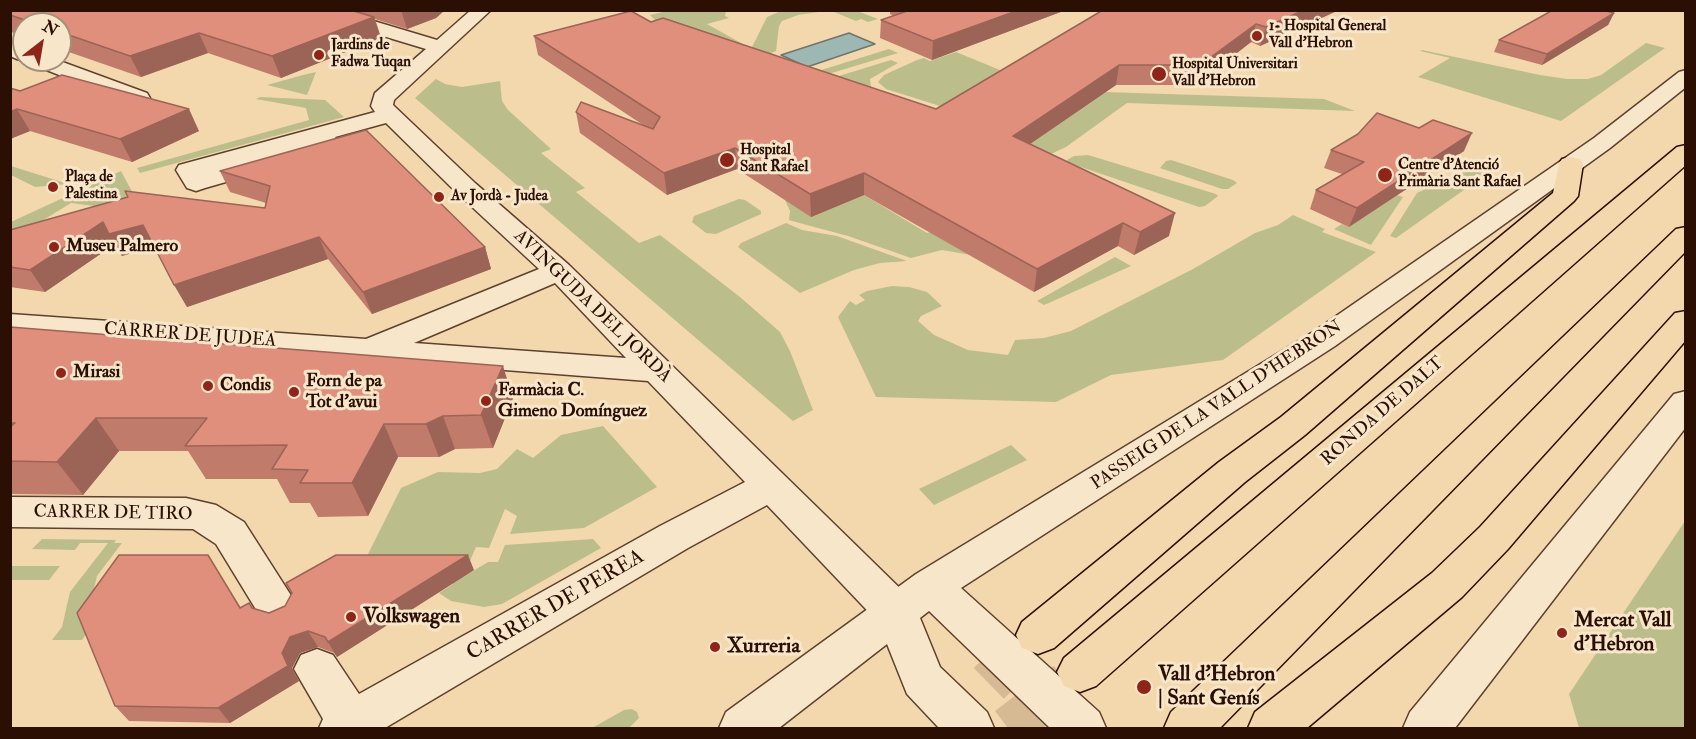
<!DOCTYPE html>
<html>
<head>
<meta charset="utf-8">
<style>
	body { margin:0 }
	#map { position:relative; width:1696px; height:739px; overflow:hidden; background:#f3d8ae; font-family:"IM FELL Double Pica",serif }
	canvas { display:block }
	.frame { position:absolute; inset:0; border:12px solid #2b0f03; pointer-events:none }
	.north { position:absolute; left:12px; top:12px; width:60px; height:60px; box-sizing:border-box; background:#f7e6ca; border:2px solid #a5907a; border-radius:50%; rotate:31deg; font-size:16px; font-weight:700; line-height:24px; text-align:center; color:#2b0f03 }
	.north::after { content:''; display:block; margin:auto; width:21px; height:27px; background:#8f2418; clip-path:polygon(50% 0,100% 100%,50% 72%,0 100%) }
</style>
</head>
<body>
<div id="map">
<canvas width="1696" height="739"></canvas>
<div class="frame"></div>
<div class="north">N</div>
</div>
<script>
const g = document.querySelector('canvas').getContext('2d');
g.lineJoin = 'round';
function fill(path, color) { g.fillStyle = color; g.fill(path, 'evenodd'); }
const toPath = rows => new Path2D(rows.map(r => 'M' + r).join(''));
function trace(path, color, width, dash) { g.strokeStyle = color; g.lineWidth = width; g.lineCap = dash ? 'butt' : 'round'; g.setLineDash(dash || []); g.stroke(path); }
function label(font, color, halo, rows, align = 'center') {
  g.font = font + ' "IM FELL Double Pica",serif'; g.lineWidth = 6; g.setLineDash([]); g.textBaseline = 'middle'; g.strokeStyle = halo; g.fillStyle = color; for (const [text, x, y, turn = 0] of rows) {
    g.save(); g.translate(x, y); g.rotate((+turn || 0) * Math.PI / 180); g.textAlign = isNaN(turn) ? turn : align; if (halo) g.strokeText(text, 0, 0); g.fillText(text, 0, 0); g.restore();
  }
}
fill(toPath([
	[667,11,726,11,725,16,729,18,707,24,741,43,737,49,655,20,650,15],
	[781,11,857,11,878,19,868,22,861,19,856,21,834,12,826,11,798,15,782,21,779,26,776,51,771,53,811,73,753,52,752,47,767,17],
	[1646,43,1665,48,1561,121,1418,77,1450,58,1420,51,1422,50,1540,75,1567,79,1588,79,1601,75],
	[889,49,898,53,825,75,818,71],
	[956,52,1017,77,943,107,886,89,878,82,884,75,917,60,924,58,930,61],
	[891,60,898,63,870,79,871,87,875,90,829,79],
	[316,72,307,95,267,85,303,75],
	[436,79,445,84,462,87,500,81,502,101,508,110,551,149,541,153,585,188,576,192,639,243,660,235,740,297,780,332,790,351,813,410,793,421,415,98],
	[1104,92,1324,99,1355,111,1127,103,1066,147,1051,154,950,121],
	[260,97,325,100,344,117,140,173,137,168,309,120,306,108,256,99],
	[1088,155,1216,194,1218,196,1205,206,1199,207,1069,163,1067,160,1074,156],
	[1492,159,1502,163,1396,238,1390,236,1417,193],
	[1171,160,1233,180,1237,183,1228,189,1222,189,1160,168,1166,161],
	[10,166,11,166,68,184,35,187,11,175],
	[121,171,135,197,117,209,71,203,11,240,11,222],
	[864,195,927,233,931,232,971,255,942,250,911,258,848,236,792,221,789,220,790,211,785,200],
	[1397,195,1403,197,1371,245,1334,229,1342,224,1349,227],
	[739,199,745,200,761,211,761,214,716,234,706,233,692,222,694,216],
	[1293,215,1325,229,1322,232,1376,252,1223,360,1111,375,1056,402,876,397,838,317,850,301,856,305,865,300,859,295,867,291,892,286,909,287,927,292,942,306,921,316,918,321,934,335,968,350,1008,355,1015,340,1044,338,1071,331,1193,269,1255,233,1278,225],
	[786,223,802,230,837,236,907,261,880,263,854,270,800,293,738,247,741,243],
	[1115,257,1131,266,1051,302,1044,305,1037,301],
	[603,426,657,487,584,528,510,534,517,516,505,509,489,548,476,547,463,577,488,562,498,562,505,545,593,539,601,548,502,604,484,607,451,601,439,593,453,584,444,570,360,570,401,488,438,472,480,473,497,469,517,449,533,458,561,435],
	[1011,445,1027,460,934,505,919,489],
	[1685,521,1685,728,1579,728,1569,694],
	[42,539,116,540,114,543,122,543,97,576,92,597,100,614,82,640,52,640,62,627,70,592,108,543,80,543,75,550,32,549],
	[11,566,60,566,49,580,11,580],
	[632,709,637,712,639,718,629,728,592,728,624,710]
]), '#bbbe8a');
const water = toPath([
	[849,33,875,44,807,67,781,55,849,33]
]);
fill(water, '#9db8b3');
trace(water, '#6f746d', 1.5);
trace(toPath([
	[943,728,1028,645],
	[1008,728,1067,683]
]), '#d5ba94', 43, [43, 21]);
const minor = toPath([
	[307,10,337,10,437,40,471,10,491,10,394,100,393,105,475,183,569,265,911,599,917,612,911,625,896,630,881,625,767,505,688,548,385,728,319,728,323,719,294,669,301,655,317,649,333,655,359,694,660,526,745,482,648,381,10,332,10,314,366,339,539,269,457,193,386,123,335,137,341,145,337,150,205,188,196,191,187,188,176,170,179,165,375,112,371,106,375,93,426,49,310,14,307,10],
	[555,283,626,358,414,343,555,283],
	[10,43,24,48,24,60,57,60,147,93,150,98,147,103,139,105,131,103,31,64,28,60,24,61,17,59,10,56,10,43],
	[10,497,186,498,216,505,244,522,299,608,293,621,278,626,263,621,216,544,193,529,10,527,10,497]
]);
const tertiary = toPath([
	[1686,70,1686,87,1610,148,1335,346,961,588,1099,712,1106,728,1050,728,929,611,920,618,940,667,987,712,994,728,939,728,907,694,887,644,779,728,719,728,726,712,916,574,1313,332,1594,138,1679,72,1686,70],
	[1686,391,1686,427,1455,728,1403,728,1410,712,1674,394,1686,391]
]);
const trunk = toPath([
	[1686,145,1686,165,1096,686,1080,692,1064,686,1057,672,1064,658,1677,147,1686,145],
	[1571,157,1580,159,1583,164,1578,196,1574,201,1305,435,1245,482,1054,648,1038,654,1022,648,1016,635,1022,622,1219,462,1281,417,1553,193,1559,164,1562,159,1571,157],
	[1686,227,1686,251,1220,728,1164,728,1171,712,1676,229,1686,227],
	[1686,311,1686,340,1508,549,1462,597,1307,728,1248,728,1255,712,1432,573,1480,527,1675,313,1686,311]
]);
trace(minor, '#5d412e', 3);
trace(tertiary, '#5d412e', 3);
trace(trunk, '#2b0f03', 3);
fill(minor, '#f7e6ca');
fill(tertiary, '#f7e6ca');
fill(trunk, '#f3d8ae');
fill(toPath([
	[10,10,445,10,436,18,407,29,375,19,381,38,281,78,208,53,141,77,60,49,60,24,24,24,24,36,11,32,10,30],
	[890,10,1066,10,932,60,880,38,881,20,894,16,890,14],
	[1103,10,1339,10,1260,46,1251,42,1196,85,1116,85,1030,144,1169,236,1134,255,1118,246,1034,292,864,195,811,217,737,169,667,195,580,133,576,112,646,127,538,55,534,36,651,22,936,109],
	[1614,13,1608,25,1542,65,1494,52,1499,40],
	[10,88,199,131,132,162,30,131,10,139],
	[1331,150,1464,151,1349,227,1310,209,1316,190,1342,174,1324,168],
	[220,171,485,247,491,269,372,314,328,259,187,307,154,246,122,256,115,244,45,292,10,287,10,230,265,208,266,203,230,192],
	[10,327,513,398,493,448,455,449,439,457,398,457,368,516,318,517,310,503,290,503,277,479,206,479,188,451,119,451,83,495,10,494],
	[474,570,337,657,334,653,318,647,300,653,292,668,299,681,230,723,129,721,115,706,218,571,241,608,252,608,269,613]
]), '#c07b6a');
fill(toPath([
	[401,10,445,10,436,18,407,29],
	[1019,10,1066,10,932,60,933,41],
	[1304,10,1339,10,1260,46,1266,27],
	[1614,13,1608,25,1542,65,1547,54],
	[374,17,381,38,281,78,272,56],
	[1256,24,1251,42,1196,85,1200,65],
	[199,33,208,53,141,77,130,56],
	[1119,65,1116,85,1011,157,1013,136],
	[17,109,30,131,10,139,10,112],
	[189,109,199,131,132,162,120,139],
	[1472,133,1464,151,1349,227,1357,208],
	[735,148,737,169,667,195,664,173],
	[864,173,864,195,811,217,810,194],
	[1175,213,1169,236,1134,255,1140,232],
	[103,222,143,225,154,246,122,256,115,244,45,292,30,270],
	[1123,223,1118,246,1034,292,1037,269],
	[319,237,328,259,187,307,174,285],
	[485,247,491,269,372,314,363,292],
	[503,366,513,398,493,448,481,415],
	[443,416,455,449,439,457,426,424],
	[96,418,119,451,83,495,57,462],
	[384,424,398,457,368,516,352,483],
	[468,555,474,570,337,657,328,642],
	[308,631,318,647,300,653,292,668,299,681,230,723,218,708,282,653,290,637]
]), '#9c6456');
const building = toPath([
	[10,10,350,10,374,17,272,56,199,33,130,56,60,32,60,24,37,24,10,15,10,10],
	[910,10,1019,10,933,41,881,20,910,10],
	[1103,10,1304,10,1266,27,1256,24,1200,65,1119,65,1013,136,1175,213,1140,232,1123,223,1037,269,864,173,810,194,735,148,664,173,576,112,581,102,653,129,660,117,534,36,631,11,651,22,663,18,936,109,1103,10],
	[1553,10,1602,10,1614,13,1547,54,1499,40,1553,10],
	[62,75,189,109,120,139,17,109,10,112,10,88,20,91,62,75],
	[1377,113,1419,128,1433,120,1472,133,1357,208,1316,190,1364,162,1331,150,1358,134,1377,113],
	[366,130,485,247,363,292,319,237,174,285,143,225,109,234,103,222,30,270,10,267,10,230,128,197,125,191,265,208,270,186,220,171,366,130],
	[10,327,503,366,481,415,443,416,426,424,384,424,352,483,300,483,308,470,272,469,287,445,185,446,207,418,96,418,57,462,10,461,10,427,15,423,10,423,10,327],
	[119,555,208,555,240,608,249,603,252,608,269,613,285,606,292,593,286,583,336,555,468,555,328,642,325,637,308,631,290,637,282,653,288,666,218,708,115,706,77,613,119,555]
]);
fill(building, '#df8f7b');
trace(building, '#9c6456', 1.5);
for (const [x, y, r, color] of [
	[1257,36,6,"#8f2418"],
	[319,55,6,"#8f2418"],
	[1159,74,8,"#8f2418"],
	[727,160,8,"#8f2418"],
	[1385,175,8,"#8f2418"],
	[53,187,6,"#8f2418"],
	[439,197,6,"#8f2418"],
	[54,247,6,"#8f2418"],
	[61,373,6,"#8f2418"],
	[208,386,6,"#8f2418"],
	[294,392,6,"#8f2418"],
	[486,401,6,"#8f2418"],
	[351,617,6,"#8f2418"],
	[1562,633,6,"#8f2418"],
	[715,647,6,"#8f2418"],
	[1144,687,8,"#8f2418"]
]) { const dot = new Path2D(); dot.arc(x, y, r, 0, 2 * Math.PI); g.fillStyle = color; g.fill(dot); trace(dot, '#f7e6ca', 2); }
label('bold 15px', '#2b0f03', '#f7e6ca', [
	["1- Hospital General",1269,27],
	["Vall d'Hebron",1269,44],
	["Jardins de",331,46],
	["Fadwa Tuqan",331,63],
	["Hospital Universitari",1172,65],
	["Vall d'Hebron",1172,82],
	["Hospital",740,151],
	["Sant Rafael",740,168],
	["Centre d'Atenció",1398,166],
	["Primària Sant Rafael",1398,183],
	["Plaça de",65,178],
	["Palestina",65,195],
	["Av Jordà - Judea",451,197]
], 'left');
label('bold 18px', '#2b0f03', '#f7e6ca', [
	["Museu Palmero",66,247],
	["Mirasi",73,373],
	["Forn de pa",306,382],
	["Tot d'avui",306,403],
	["Condis",220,386],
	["Farmàcia C.",498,391],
	["Gimeno Domínguez",498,412]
], 'left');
label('18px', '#2b0f03', '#f7e6ca', [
	["AVINGUDA DEL JORDÀ",592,307,44],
	["CARRER DE JUDEA",190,336,4],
	["PASSEIG DE LA VALL D'HEBRON",1217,406,-33],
	["RONDA DE DALT",1383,412,-41],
	["CARRER DE TIRO",113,514,1]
]);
label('21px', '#2b0f03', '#f7e6ca', [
	["CARRER DE PEREA",556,606,-30]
]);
label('bold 21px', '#2b0f03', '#f7e6ca', [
	["Volkswagen",363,617],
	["Mercat Vall",1574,621],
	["d'Hebron",1574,645],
	["Xurreria",727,647],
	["Vall d’Hebron",1158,675],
	["| Sant Genís",1158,699]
], 'left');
</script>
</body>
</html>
